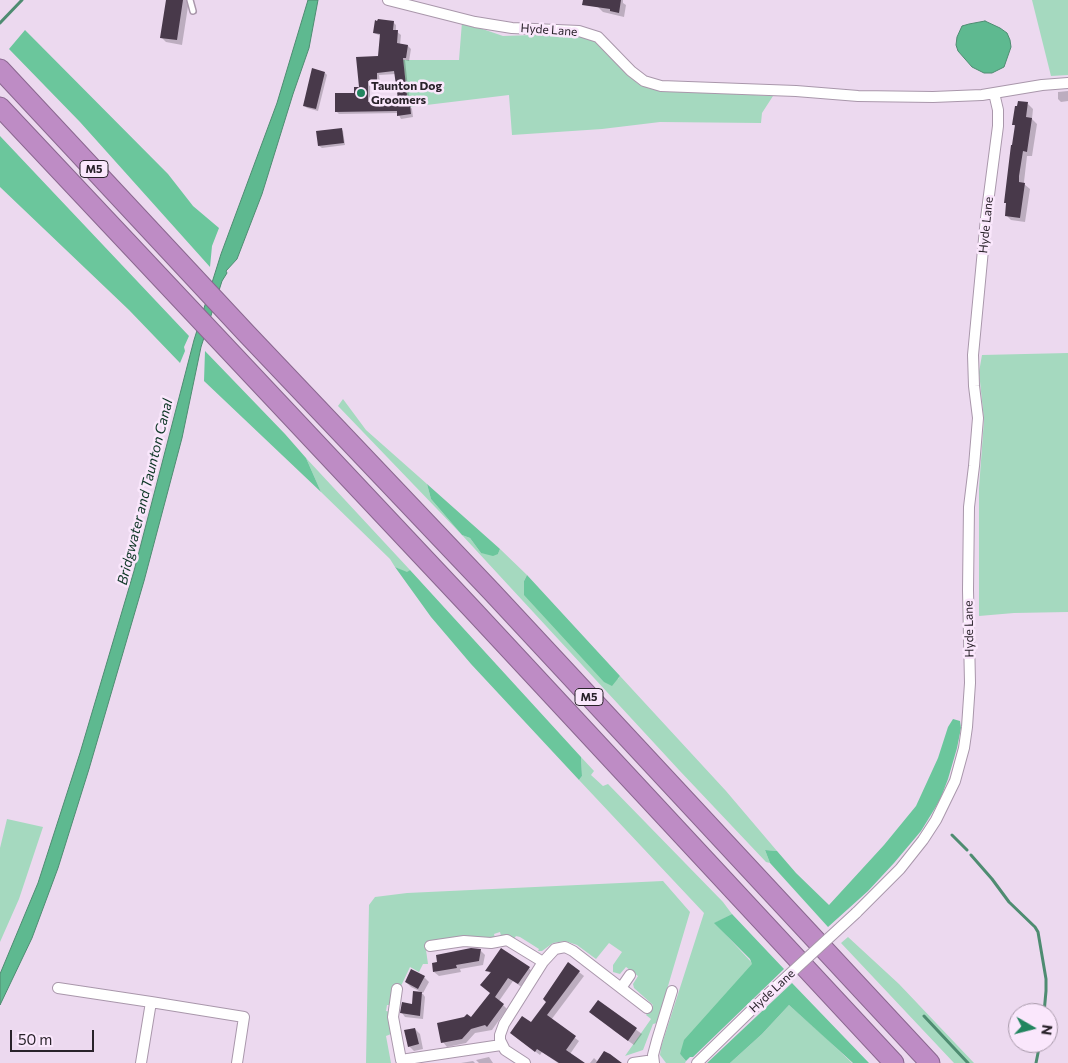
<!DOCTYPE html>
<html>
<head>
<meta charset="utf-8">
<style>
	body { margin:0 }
	#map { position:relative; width:1068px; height:1063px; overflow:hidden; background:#ecd9ef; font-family:Commissioner,sans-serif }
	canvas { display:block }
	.north { position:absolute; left:1008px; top:1003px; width:50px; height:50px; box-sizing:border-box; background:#fae7fc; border:1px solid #a698a8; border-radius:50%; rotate:98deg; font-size:14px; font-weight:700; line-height:20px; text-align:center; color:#29222a }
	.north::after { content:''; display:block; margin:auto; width:18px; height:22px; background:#22855f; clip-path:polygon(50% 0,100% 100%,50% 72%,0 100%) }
	.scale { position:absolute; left:10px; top:1030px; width:84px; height:22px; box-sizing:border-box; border:2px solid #29222a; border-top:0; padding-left:6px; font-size:15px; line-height:18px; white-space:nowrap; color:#29222a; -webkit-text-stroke:4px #fae7fc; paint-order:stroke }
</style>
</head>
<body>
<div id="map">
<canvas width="1068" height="1063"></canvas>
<div class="north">N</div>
<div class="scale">50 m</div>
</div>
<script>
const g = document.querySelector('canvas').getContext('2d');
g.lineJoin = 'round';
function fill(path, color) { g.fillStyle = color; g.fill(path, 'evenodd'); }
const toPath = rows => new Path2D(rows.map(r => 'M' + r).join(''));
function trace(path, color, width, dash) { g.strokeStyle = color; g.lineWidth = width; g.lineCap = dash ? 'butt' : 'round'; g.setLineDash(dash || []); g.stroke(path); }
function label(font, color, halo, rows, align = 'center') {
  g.font = font + ' Commissioner,sans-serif'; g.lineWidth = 5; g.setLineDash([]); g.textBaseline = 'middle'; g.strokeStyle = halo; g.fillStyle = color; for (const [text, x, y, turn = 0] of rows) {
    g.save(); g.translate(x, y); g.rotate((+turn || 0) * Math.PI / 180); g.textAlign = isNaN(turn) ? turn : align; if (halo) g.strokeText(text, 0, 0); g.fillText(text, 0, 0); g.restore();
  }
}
fill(toPath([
	[1032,0,1068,0,1068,75,1051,76],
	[462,22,503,36,565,34,585,37,598,42,637,83,648,88,659,90,773,96,762,113,761,123,660,122,602,129,512,135,509,95,410,107,410,105,408,105,403,60,459,60],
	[1068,353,1068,612,1014,613,979,616,979,488,984,420,979,372,982,355],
	[343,399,366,430,427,484,431,499,462,535,470,538,481,553,498,554,500,549,527,575,524,581,618,679,620,676,726,791,777,851,765,850,770,863,766,862,679,770,462,535,338,406],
	[306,458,410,570,407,573,395,567,390,559,321,492],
	[581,757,594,771,591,775,603,786,608,784,723,902,732,914,715,923,753,964,680,1054,686,1061,685,1063,666,1063,660,1055,661,1047,704,913,579,780,582,776],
	[7,819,43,827,19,899,0,942,0,848],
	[663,881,690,912,657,1023,653,1024,643,1050,625,1056,651,1019,646,1015,653,1005,634,988,633,984,638,976,626,967,620,974,613,972,613,965,622,952,609,943,596,959,577,945,565,941,553,943,542,951,538,951,539,949,520,937,516,936,513,940,501,936,500,932,494,934,495,938,454,937,425,943,428,964,423,964,419,972,410,967,401,986,394,985,391,1005,387,1005,386,1011,391,1012,389,1024,391,1034,386,1036,391,1063,366,1063,369,905,375,897,407,893],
	[848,937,899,984,974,1063,954,1063,841,943],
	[789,1005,826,1038,852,1063,730,1063,762,1034]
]), '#a5d9bf');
fill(toPath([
	[25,30,168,174,193,206,219,228,212,246,210,267,80,122,9,49],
	[0,136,189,336,184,347,185,351,180,363,129,310,0,187],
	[205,351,285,434,306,458,321,492,204,381],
	[427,484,500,549,498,554,493,556,481,553,470,538,462,535,431,499],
	[395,567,407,572,410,570,581,757,582,776,579,780,471,664,431,617],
	[527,575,620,676,612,686,604,682,524,595,524,581],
	[953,719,960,721,961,728,957,748,948,779,940,800,921,831,894,863,868,891,828,927,770,863,765,850,777,851,796,873,829,905,884,845,916,806,938,758,948,727],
	[732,914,784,969,693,1057,690,1057,686,1061,680,1054,684,1040,752,964,750,959,714,923],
	[792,983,869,1063,853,1063,789,1005,762,1034,730,1063,707,1063]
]), '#6bc69c');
const water = toPath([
	[308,0,318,0,309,48,293,94,262,194,237,259,226,271,227,273,222,281,201,347,182,438,144,581,89,769,58,868,32,938,0,1005,0,974,38,883,80,753,134,571,194,340,221,254,277,103,308,0],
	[985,21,1000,28,1007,33,1010,40,1011,47,1004,67,992,73,984,73,972,67,958,51,956,45,957,37,962,26,969,24,985,21]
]);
fill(water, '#5eb990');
trace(water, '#4e8c71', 1);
fill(toPath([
	[167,0,189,0,182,45,166,42,161,37],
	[599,0,623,0,623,3,626,5,624,17,603,12,598,7],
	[393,22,396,25,396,31,401,35,400,45,408,46,411,49,409,61,405,60,410,106,412,109,413,117,401,119,398,113,339,114,336,111,360,88,379,57,381,36,374,33],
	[396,74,400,100,370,103,370,84,380,83,379,75],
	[325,73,327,75,318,111,307,108,305,106],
	[1068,91,1068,101,1061,102,1058,99,1058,92],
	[1028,104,1033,109,1032,119,1037,124,1032,156,1027,156,1024,182,1024,184,1030,189,1025,222,1011,220,1006,215,1016,127,1013,124],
	[341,129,343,131,345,145,322,148,319,146,318,132],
	[481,951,485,955,483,965,460,969,461,972,439,976,434,972],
	[529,968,533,973,523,988,513,981,499,1001,507,1009,492,1030,475,1033,466,1043,447,1047,443,1042,472,1019,491,994,491,974,487,970],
	[579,972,584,976,551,1020,579,1041,570,1054,583,1063,558,1063,542,1052,540,1055,516,1037,532,1024],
	[424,977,429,982,423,993,411,987,406,982],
	[414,992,423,994,425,997,423,1019,405,1017,402,1013,413,1005],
	[598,1002,642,1034,634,1045,613,1030],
	[415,1029,420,1034,423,1049,414,1051,409,1046],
	[489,1057,493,1063,479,1063,476,1060],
	[594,1058,598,1062,618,1063,590,1063],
	[473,1061,475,1063,461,1063]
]), '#0003');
trace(toPath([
	[0,23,22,0],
	[952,835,967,850],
	[971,855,992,879,1009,902,1035,927,1038,932,1046,979,1046,991,1044,1013],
	[924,1016,968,1063],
	[1036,1063,1040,1043]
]), '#4e8c71', 3);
fill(toPath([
	[166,0,183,0,177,40,160,38],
	[583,0,621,0,619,13,610,11,610,9,582,5],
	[378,19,394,21,393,30,398,30,397,43,408,45,406,58,403,58,408,105,410,104,411,114,397,116,397,111,335,112,335,93,354,93,354,87,359,87,356,57,378,56,380,34,373,33,375,20,377,21],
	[394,71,398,99,368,102,368,81,377,80,377,73],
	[312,68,325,72,316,109,303,106],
	[1018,101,1028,102,1026,117,1032,118,1027,152,1023,151,1019,176,1019,182,1025,183,1020,218,1005,216,1006,203,1004,203,1011,145,1012,145,1015,125,1012,125,1015,106,1017,106],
	[342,128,344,143,318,146,316,131],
	[471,948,481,949,479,961,456,965,457,968,433,972,432,963,437,962,436,955],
	[501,948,530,967,518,984,508,978,495,997,504,1004,487,1027,485,1025,471,1029,462,1039,441,1043,437,1023,464,1017,467,1014,471,1017,490,993,480,985,491,972,485,971],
	[568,962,580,971,547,1015,576,1036,566,1050,585,1063,559,1063,537,1049,535,1052,510,1033,522,1016,531,1022,546,1002,543,999],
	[411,969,425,976,418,989,405,982],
	[413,991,422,992,420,1016,400,1013,402,1002,412,1004],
	[598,1000,637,1028,628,1041,589,1012],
	[415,1028,419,1044,408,1047,404,1030],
	[604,1051,610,1054,622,1063,596,1063]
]), '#48394a');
const service = toPath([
	[190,0,193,11]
]);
const minor = toPath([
	[388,0,475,22,512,28,579,31,598,37,631,71,644,81,661,86,796,91,858,96,933,97,982,95,1042,85,1068,83],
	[856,913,900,869,923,840,936,820,955,781,964,748,967,727,970,683,968,590,969,507,974,466,978,418,974,386,973,355,986,218,998,126,998,110,994,93],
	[430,946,464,941,491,943,507,940,543,962],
	[58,988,151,1002,141,1063],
	[621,988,630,975],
	[397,989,393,1017,401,1060,501,1045],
	[151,1002,244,1017,237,1063],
	[525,1063,505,1050,500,1040,500,1035,504,1024,543,962,555,949,565,947,573,951,647,1008],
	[633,1063,647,1061,650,1063],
	[654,1063,653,1055,657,1040,672,991],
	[697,1063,767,995]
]);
const motorway = toPath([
	[0,69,246,333,492,592,930,1063],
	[0,107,472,609,894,1063]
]);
trace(service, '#a997ab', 8);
trace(minor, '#a997ab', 12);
trace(motorway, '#8a678f', 21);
trace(service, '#fff', 5);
trace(minor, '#fff', 10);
trace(motorway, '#be8cc5', 19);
const minorBridge = toPath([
	[767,995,856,913]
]);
trace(minorBridge, '#a997ab', 12, []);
trace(minorBridge, '#fff', 10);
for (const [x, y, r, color] of [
	[361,93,5,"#22855f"]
]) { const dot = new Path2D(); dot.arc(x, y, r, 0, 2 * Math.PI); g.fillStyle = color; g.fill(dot); trace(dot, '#fae7fc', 2); }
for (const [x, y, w] of [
	[94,169,28],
	[589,697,28]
]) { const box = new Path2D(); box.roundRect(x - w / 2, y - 8.5, w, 17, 4); g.fillStyle = '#fae7fc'; g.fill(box); trace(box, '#29222a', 1); }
label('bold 11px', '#29222a', null, [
	["M5",94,169],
	["M5",589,697]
]);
label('12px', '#29222a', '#fae7fc', [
	["Hyde Lane",549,30,4],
	["Hyde Lane",986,225,-84],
	["Hyde Lane",969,629,-91],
	["Hyde Lane",772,991,-43]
]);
label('bold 12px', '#29222a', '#fae7fc', [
	["Taunton Dog",371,86],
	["Groomers",371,100]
], 'left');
label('italic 14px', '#0d3625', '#fae7fc', [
	["Bridgwater and Taunton Canal",145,492,-76]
]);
</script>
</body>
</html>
